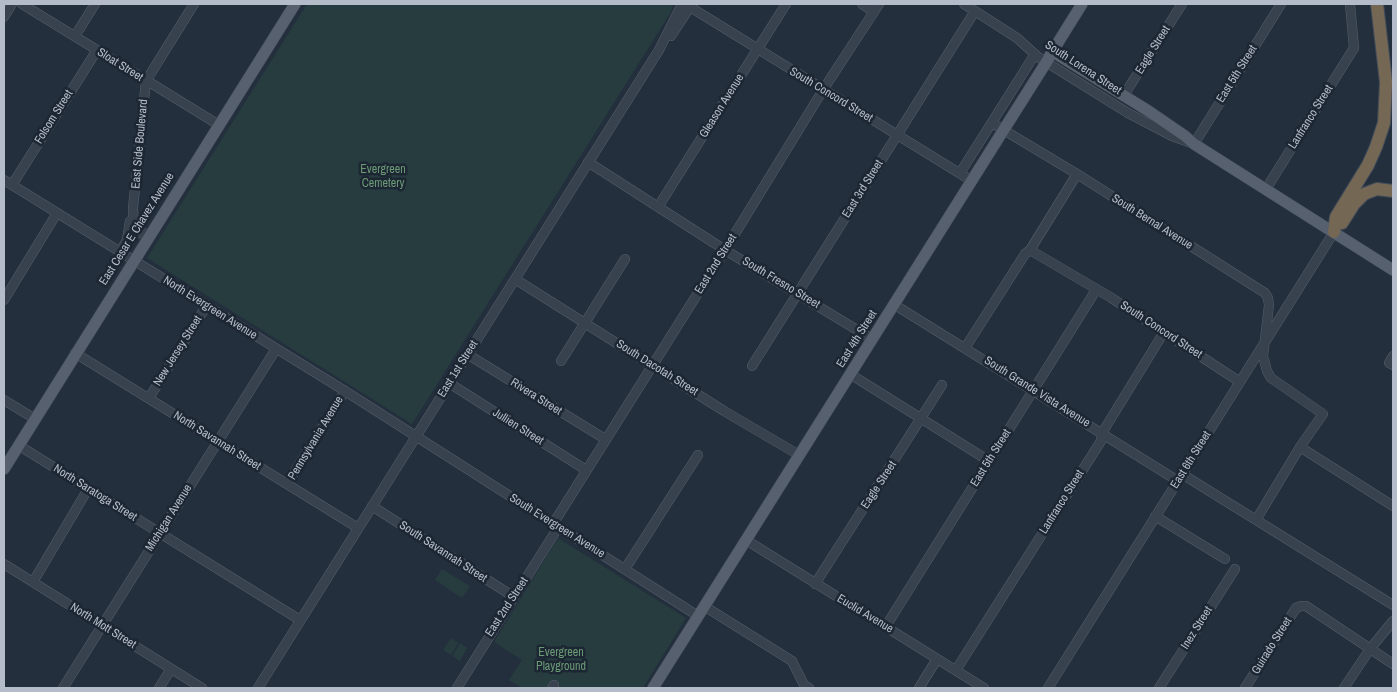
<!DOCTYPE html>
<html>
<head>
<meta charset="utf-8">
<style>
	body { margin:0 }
	#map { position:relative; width:1397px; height:692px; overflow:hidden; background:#242f3e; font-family:"Archivo Narrow",sans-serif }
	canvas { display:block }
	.frame { position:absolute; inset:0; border:5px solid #b4bcc9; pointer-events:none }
</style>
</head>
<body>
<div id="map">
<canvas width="1397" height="692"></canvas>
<div class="frame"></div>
</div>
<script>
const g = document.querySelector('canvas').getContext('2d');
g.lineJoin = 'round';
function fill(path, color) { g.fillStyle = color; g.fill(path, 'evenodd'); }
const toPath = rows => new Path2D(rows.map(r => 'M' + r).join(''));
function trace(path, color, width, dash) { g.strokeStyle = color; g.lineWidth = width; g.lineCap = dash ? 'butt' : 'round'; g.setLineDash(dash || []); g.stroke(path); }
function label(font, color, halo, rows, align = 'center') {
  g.font = font + ' "Archivo Narrow",sans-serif'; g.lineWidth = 5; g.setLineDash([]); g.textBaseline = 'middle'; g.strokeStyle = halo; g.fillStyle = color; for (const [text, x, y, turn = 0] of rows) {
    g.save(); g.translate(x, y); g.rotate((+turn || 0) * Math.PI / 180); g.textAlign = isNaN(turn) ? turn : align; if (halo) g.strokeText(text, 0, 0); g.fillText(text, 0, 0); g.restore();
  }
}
fill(toPath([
	[307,4,673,4,671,12,412,424,147,258],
	[558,538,686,618,643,688,522,688,509,680,522,660,494,642],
	[442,569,470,586,462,598,435,580],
	[451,638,458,643,451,655,443,650],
	[460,643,467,648,460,661,452,656]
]), '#263c3f');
const minor = toPath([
	[22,4,219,125],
	[862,4,874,12],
	[964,4,1017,38,1038,57,1128,113,1172,136,1194,144,1281,4],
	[690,7,972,181],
	[4,17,12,4],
	[75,36,95,4],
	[671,36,692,4],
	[1124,95,1182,4],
	[992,123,1077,174,1265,293,1268,298,1269,305,1263,356,1267,371,1271,378,1323,414,1300,447,1256,520],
	[588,162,725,250,872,339],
	[960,173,1035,54],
	[4,180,345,391,698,616],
	[12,185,97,50],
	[1266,189,1354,48,1350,4],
	[658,207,786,4],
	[150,234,136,233,134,230,133,208,146,81,194,4],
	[1030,250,1110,297,1240,382],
	[120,252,127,240,130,221],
	[515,279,724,411,799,455],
	[4,300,57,213],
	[895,305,1178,481],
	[965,348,1025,254,1030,250,1077,174],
	[75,353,358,528],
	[467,354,605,439],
	[1393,356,1389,363,1393,365],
	[561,361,625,259],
	[752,366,975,11],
	[850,374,989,461],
	[449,383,586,470],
	[149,398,207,305],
	[4,400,35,419],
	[18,445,300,620],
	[1300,447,1393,506],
	[1182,474,1393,605],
	[287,484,345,391],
	[372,506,514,597],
	[1155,516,1225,559],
	[553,524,725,250,823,90,879,4],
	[746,540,984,688],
	[4,564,202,688],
	[625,569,698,455],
	[33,582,88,489],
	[815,584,942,385],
	[704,606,792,661,804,685,809,688],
	[886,626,1096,290],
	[956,670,1101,441,1102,433,1164,332],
	[63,688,276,349],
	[159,688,171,669],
	[258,688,659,50,682,4],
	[457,688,554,534,556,526],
	[552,688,554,685],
	[919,688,937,659],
	[1048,688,1334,232],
	[1159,688,1235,569],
	[1245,688,1296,608,1301,606,1306,606,1393,664],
	[1344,688,1370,649,1393,621]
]);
const major = toPath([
	[1053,52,1147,110,1185,136,1194,144,1393,270],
	[1049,57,1082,4],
	[4,469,295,4],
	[653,688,996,142]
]);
const highway = toPath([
	[1342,223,1354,204,1364,194,1377,189,1393,191],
	[1334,232,1336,217,1368,165,1376,147,1384,123,1386,82,1377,4]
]);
trace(minor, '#565f6c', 10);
trace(major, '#414a57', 12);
trace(highway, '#434c59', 14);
trace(minor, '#38414e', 9);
trace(major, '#56606e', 11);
trace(highway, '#746855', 12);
const majorBridge = toPath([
	[996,142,1049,58]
]);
trace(majorBridge, '#414a57', 12, []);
trace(majorBridge, '#56606e', 11);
label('12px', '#b4bcc9', '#1d2633', [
	["Eagle Street",1153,50,-58],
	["Sloat Street",120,65,32],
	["South Lorena Street",1083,68,33],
	["East 5th Street",1237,74,-58],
	["South Concord Street",831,95,31],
	["Gleason Avenue",722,106,-58],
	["Folsom Street",54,117,-58],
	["Lanfranco Street",1311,117,-58],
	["East Side Boulevard",140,144,-85],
	["East 3rd Street",863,189,-58],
	["South Bernal Avenue",1152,222,32],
	["East Cesar E Chavez Avenue",137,229,-58],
	["East 2nd Street",716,264,-58],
	["South Fresno Street",781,283,31],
	["North Evergreen Avenue",210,308,32],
	["South Concord Street",1161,330,33],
	["East 4th Street",857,339,-58],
	["New Jersey Street",178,351,-58],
	["South Dacotah Street",657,368,32],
	["East 1st Street",458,369,-58],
	["South Grande Vista Avenue",1037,392,32],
	["Rivera Street",536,397,32],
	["Jullien Street",518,427,32],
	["Pennsylvania Avenue",316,438,-59],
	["North Savannah Street",217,441,32],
	["East 5th Street",991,458,-58],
	["East 6th Street",1191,460,-58],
	["Eagle Street",879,485,-57],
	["North Saratoga Street",95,493,32],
	["Lanfranco Street",1062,502,-58],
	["Michigan Avenue",169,518,-58],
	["South Evergreen Avenue",557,526,32],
	["South Savannah Street",443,552,33],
	["East 2nd Street",507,607,-57],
	["Euclid Avenue",865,614,31],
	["North Mott Street",103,626,32],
	["Inez Street",1197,628,-58],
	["Guirado Street",1272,646,-58]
]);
label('12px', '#6b9a76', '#1d2633', [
	["Evergreen",383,170],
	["Cemetery",383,184],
	["Evergreen",561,653],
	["Playground",561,667]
]);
</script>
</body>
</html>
